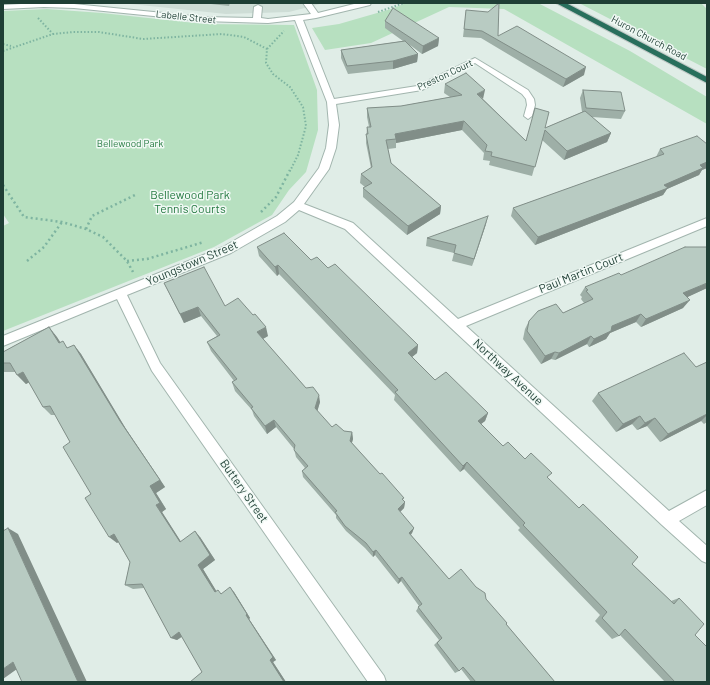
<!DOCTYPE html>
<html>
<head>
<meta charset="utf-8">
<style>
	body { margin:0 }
	#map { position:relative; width:710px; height:685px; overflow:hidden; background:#e0ede7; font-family:Barlow,sans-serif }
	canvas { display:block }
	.frame { position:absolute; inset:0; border:4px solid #1f3f35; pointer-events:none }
</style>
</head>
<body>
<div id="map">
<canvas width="710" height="685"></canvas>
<div class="frame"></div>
</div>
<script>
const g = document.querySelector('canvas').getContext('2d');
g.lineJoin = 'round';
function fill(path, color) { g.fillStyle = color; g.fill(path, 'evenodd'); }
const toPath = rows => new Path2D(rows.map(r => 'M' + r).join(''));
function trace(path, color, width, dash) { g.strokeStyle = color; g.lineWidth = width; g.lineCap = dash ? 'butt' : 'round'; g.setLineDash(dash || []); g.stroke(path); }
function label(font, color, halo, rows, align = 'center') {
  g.font = font + ' Barlow,sans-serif'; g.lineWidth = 3; g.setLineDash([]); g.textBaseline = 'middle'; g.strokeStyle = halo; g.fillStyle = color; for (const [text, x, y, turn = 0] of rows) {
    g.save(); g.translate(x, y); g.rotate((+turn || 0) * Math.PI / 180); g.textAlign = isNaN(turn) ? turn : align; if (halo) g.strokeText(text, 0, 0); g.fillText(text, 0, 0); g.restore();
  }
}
fill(toPath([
	[121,3,324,3,289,12,226,14]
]), '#ceddd6');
fill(toPath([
	[406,3,538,3,630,51,707,97,707,124,504,9,449,7,371,43,325,50,312,28,339,24,391,9],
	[579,3,701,3,707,9,707,69],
	[47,9,102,13,204,24,294,25,317,90,318,130,306,172,289,190,272,215,214,247,3,331,3,226,9,223,3,214,3,11]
]), '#b7e0c0');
const minor = toPath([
	[39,3,74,4,203,17,253,18,254,7,258,5,262,7,261,18,268,19,311,14,303,3,311,3,318,13,358,3,371,3,370,5,316,18,303,20,334,99,417,86,475,58,528,90,534,99,535,105,532,116,528,119,524,116,527,105,526,99,522,94,475,63,422,90,336,104,339,125,336,148,329,169,304,204,353,223,458,319,707,218,707,226,466,326,669,511,707,490,707,505,679,521,707,546,707,563,702,561,662,525,345,229,299,210,285,222,231,253,127,295,160,363,384,676,386,682,368,682,152,371,117,299,3,346,3,336,223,247,277,216,294,202,319,168,326,148,329,125,327,102,295,20,268,23,203,21,74,8,44,7,3,9,3,5,39,3]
]);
const highway = toPath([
	[556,3,566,3,707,77,707,83,556,3]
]);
trace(minor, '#a2b5ae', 2);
trace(highway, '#c0c9c6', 2);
trace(toPath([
	[378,12,404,3],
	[38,18,53,34],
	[3,44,11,46],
	[267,49,284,31],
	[3,51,53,34,73,32,99,32,143,39,222,34,244,37,267,49,266,63,273,74,290,87,303,107,306,126,298,155,290,171]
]), '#7eb4a0', 2, [1.5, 2]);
trace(toPath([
	[3,185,24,217,62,222,86,229,103,237,127,261,133,272],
	[261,212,276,197,290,170],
	[86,229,92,216,137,194],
	[27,261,44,247,62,222],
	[127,261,147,259,204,242]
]), '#7eb4a0', 2.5, [2, 3]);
fill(minor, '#fff');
fill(highway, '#286f5c');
fill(toPath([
	[202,3,230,3,229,6],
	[466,10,498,36,584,75,563,87,481,38,463,37],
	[385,21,439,38,438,46,422,54,410,45,418,54,417,62,393,69,348,74,341,58,341,50,403,41,385,28],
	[445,84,483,99,526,141,545,128,582,112,580,98,583,90,625,111,621,119,592,117,611,133,607,142,564,160,542,140,532,176,489,165,490,161,483,160,484,153,462,130,396,143,396,148,388,149,391,163,441,206,440,214,407,235,363,197,363,188,365,187,360,183,361,174,371,168,366,143,367,127,369,127,367,117,367,108,401,106,450,97,444,93],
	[707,144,707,168,702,170,699,175,667,189,663,195,535,245,511,216,513,208,656,157,660,149],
	[486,224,472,266,452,261,454,253,426,246,427,238],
	[257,247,311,260,328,268,418,345,417,353,412,357,435,380,488,413,485,421,480,424,503,446,525,459,548,478,632,564,671,601,679,598,695,635,707,682,665,682,620,635,619,636,612,639,595,621,600,615,518,530,520,528,464,469,460,472,394,400,395,395,279,274,277,276,259,256],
	[621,275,707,288,687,297,683,308,641,327,636,322,610,333,606,339,589,347,587,344,555,360,551,359,541,364,523,339,525,329,529,321,563,313,584,303,581,299,582,297,580,295,585,287],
	[164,283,225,306,268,336,263,339,306,388,320,402,317,411,332,427,344,431,352,432,353,439,352,443,405,502,404,508,400,512,414,528,412,533,411,535,449,579,486,599,506,624,555,682,471,682,461,669,459,671,455,673,434,645,439,640,416,611,419,606,401,581,398,584,375,555,373,557,365,548,346,531,336,518,336,515,303,477,302,471,305,468,296,457,294,449,276,427,267,434,254,416,252,410,235,391,232,382,234,381,211,351,207,342,217,336,201,316,184,323],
	[49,327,60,342,68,348,74,345,81,354,126,429,165,487,156,493,166,509,162,512,181,542,200,537,215,560,203,569,216,591,222,594,234,592,250,618,249,619,276,660,273,662,286,682,190,682,202,672,182,637,177,640,171,638,144,588,133,589,125,585,130,562,118,542,117,543,91,494,70,442,55,415,51,415,43,407,29,382,26,384,15,372,3,372,3,352],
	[707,362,707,422,704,424,701,421,660,442,647,426,637,430,632,424,616,432,592,401,598,393,696,367]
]), '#9eafa7');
fill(toPath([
	[439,38,438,46,422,54,423,46],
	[418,54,417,62,393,69,393,61],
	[586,67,584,75,563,87,566,79],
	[485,90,483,99,477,94],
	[464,121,462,130,396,143,396,139,395,134],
	[611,133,607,142,564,160,567,151],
	[707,162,707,168,702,170,699,175,667,189,663,195,535,245,538,237,664,185,700,165],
	[441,206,440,214,407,235,408,226],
	[488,216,486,224,472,266,474,259],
	[278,265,279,274,277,276,275,267],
	[707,283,707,288,677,302,683,293],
	[690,300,683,308,641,327,646,319],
	[198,307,201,316,184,323,180,314],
	[641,314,636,322,610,333,606,339,589,347,594,339,612,326],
	[49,327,57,337,67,353,59,343],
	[266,327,268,336,259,341,257,332],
	[591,336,587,344,555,360,559,353],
	[74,345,81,354,126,429,165,487,156,493,166,509,162,512,185,548,180,542,156,505,120,421],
	[418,345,417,353,407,361,408,353],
	[555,352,551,359,541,364,545,356],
	[23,372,32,381,26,384,17,375],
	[319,395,320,402,316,416,315,408],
	[488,413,485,421,475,429,478,421],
	[707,414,707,415,701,421,660,442,668,434],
	[640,416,632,424,616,432,623,424],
	[655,418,647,426,637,430,645,423],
	[274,420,276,427,267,434,265,426],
	[352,432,353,439,350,448,350,441],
	[467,462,464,469,460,472,463,466],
	[405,502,404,508,397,515,398,509],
	[8,528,18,534,87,682,78,682],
	[414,528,412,533,407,538,409,533],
	[195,531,200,537,215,560,203,569,220,597,215,592,198,565],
	[114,534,121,540,117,543,109,537],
	[376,550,375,555,373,557,373,552],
	[402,577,401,581,398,584,399,579],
	[230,587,234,592,250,618,249,619,276,660,273,662,286,682,284,682,270,660],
	[179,632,185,634,177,640,171,638],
	[13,662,24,664,3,679,3,669]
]), '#818e88');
const building = toPath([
	[499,3,498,36,517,26,586,67,566,79,482,31,464,29,466,10,488,12,499,3],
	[393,8,439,38,423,46,385,21,393,8],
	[405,41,418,54,393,61,347,66,341,50,405,41],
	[466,73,485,90,477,94,526,141,535,108,549,112,545,128,585,111,611,133,567,151,545,130,535,167,491,156,492,152,485,151,487,145,464,121,395,134,396,139,386,140,391,163,441,206,408,226,363,188,372,183,361,174,372,167,366,134,368,134,367,127,371,127,367,108,401,106,462,95,445,84,466,73],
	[583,90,621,92,625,111,586,108,583,90],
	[697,136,707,144,707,162,700,165,703,168,664,185,668,188,538,237,513,208,664,154,660,149,697,136],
	[488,216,474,259,454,253,456,245,427,238,488,216],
	[284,233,311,260,317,257,328,268,335,264,418,345,408,353,435,380,446,372,488,413,478,421,503,446,508,442,525,459,531,453,552,473,547,477,579,508,583,504,638,557,632,564,674,604,679,598,704,624,695,635,707,647,707,682,675,682,625,629,619,636,602,618,607,612,523,525,525,523,467,462,463,466,395,392,398,390,278,265,275,267,257,247,284,233],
	[685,247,707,247,707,283,683,293,690,300,646,319,641,314,612,326,611,331,594,339,591,336,559,353,555,352,545,356,527,331,529,321,538,311,556,304,563,313,593,299,586,291,588,290,585,287,619,273,621,275,685,247],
	[204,267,225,306,238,298,253,315,255,314,266,327,257,332,306,388,313,387,319,395,315,408,332,427,336,424,344,431,352,432,350,441,380,474,382,473,404,498,402,499,405,502,398,509,414,528,409,533,449,579,461,569,476,587,485,593,486,599,507,623,506,624,555,682,476,682,463,667,459,671,437,643,442,638,418,607,422,604,402,577,399,579,376,550,373,552,366,543,345,526,335,512,337,511,302,471,308,466,294,450,295,445,274,420,265,426,251,408,253,407,232,382,237,379,207,342,220,335,198,307,180,314,164,283,204,267],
	[49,327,59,343,63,341,67,348,74,345,120,421,160,480,150,486,160,503,156,505,180,542,195,531,210,555,198,565,215,592,218,590,221,594,230,587,247,614,246,615,273,657,270,660,284,682,190,682,202,672,179,632,171,638,142,584,125,585,130,562,114,534,109,537,85,498,91,494,63,447,70,442,50,406,43,407,23,372,17,375,10,363,3,363,3,352,49,327],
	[684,353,696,367,707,362,707,414,668,434,655,418,645,423,640,416,623,424,598,393,684,353],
	[8,528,78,682,22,682,13,662,3,669,3,531,8,528]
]);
fill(building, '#b8cbc2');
trace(building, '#818e88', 1);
label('10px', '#1f3f35', '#f1f9f5', [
	["Labelle Street",186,17,6],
	["Huron Church Road",649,38,28],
	["Preston Court",445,75,-25]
]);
label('10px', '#257a41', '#f1f9f5', [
	["Bellewood Park",130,144]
]);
label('12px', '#257a41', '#f1f9f5', [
	["Bellewood Park",190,195],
	["Tennis Courts",190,209]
]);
label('12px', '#1f3f35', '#f1f9f5', [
	["Youngstown Street",192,263,-23],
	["Paul Martin Court",581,273,-22],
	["Northway Avenue",508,372,43],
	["Buttery Street",244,491,55]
]);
</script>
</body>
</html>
